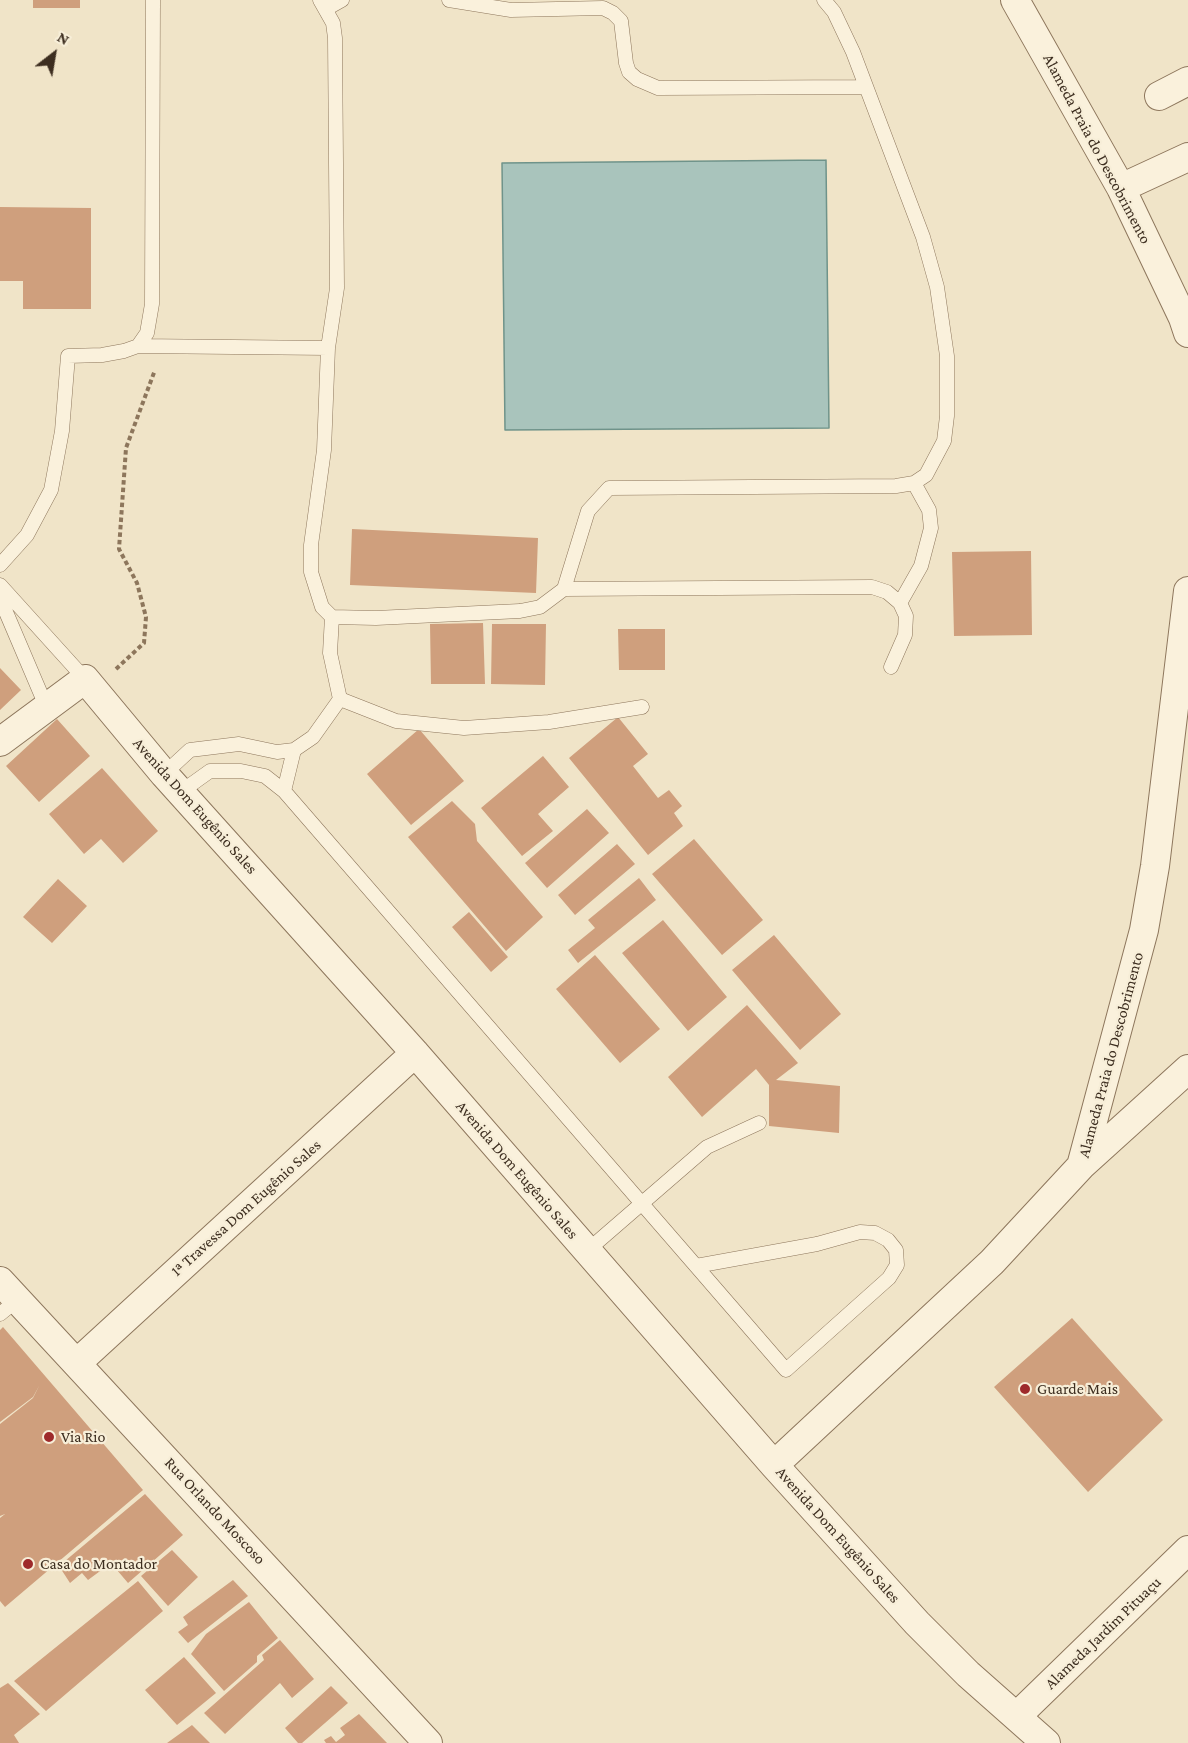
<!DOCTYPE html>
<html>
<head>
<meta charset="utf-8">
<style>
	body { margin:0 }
	#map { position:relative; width:1188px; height:1743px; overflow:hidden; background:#f0e4c8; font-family:"Crimson Pro",serif }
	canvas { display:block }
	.north { position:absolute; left:24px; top:24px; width:60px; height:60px; -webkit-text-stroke:4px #f7eed8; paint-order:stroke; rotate:31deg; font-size:16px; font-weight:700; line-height:24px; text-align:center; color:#3d2e20 }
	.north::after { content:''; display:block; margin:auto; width:21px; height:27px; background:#3d2e20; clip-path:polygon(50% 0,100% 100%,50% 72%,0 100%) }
</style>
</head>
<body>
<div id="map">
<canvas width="1188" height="1743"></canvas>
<div class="north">N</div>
</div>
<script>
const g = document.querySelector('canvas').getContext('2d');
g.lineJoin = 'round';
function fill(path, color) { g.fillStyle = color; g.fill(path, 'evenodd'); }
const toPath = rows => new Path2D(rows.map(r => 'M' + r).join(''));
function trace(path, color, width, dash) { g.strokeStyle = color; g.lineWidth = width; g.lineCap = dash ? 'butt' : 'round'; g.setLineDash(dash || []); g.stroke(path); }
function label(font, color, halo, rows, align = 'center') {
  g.font = font + ' "Crimson Pro",serif'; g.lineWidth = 4.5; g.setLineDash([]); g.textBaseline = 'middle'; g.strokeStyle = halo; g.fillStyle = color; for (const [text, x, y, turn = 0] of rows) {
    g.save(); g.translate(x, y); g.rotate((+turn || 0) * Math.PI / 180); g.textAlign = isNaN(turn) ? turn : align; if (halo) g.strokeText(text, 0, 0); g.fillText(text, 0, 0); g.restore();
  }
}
const water = toPath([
	[826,160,829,428,505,430,502,163,826,160]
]);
fill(water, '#a9c4bc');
trace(water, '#6f938a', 1.5);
fill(toPath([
	[33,0,80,0,80,8,33,8],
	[0,207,91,208,91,309,23,309,23,281,0,281],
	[352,529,538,538,536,593,350,585],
	[1031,551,1032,635,954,636,952,552],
	[483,623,485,684,431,684,430,624],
	[492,624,546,624,545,685,491,684],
	[618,629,665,629,665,670,619,670],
	[0,668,21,690,0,710],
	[618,717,648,754,633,766,658,798,669,790,682,806,674,813,683,826,648,855,569,758],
	[57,719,90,756,39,802,6,766],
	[419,729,464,781,411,825,367,774],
	[543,756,569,787,538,814,553,831,522,856,481,808],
	[102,768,158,831,123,863,101,839,84,854,49,814],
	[452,801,475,824,477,841,543,917,506,951,408,837],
	[587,809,609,833,547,888,525,863],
	[694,839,763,920,722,955,652,874],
	[617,844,635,864,575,915,558,895],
	[639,878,656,900,578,963,568,950,595,928,588,920],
	[58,879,87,906,52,943,23,917],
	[469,912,508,957,491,972,452,927],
	[663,920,727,997,688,1031,622,953],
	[774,935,841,1014,800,1050,732,970],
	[595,955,660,1029,620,1063,556,989],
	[747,1005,798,1063,776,1080,840,1086,839,1133,769,1126,769,1085,756,1069,702,1117,668,1077],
	[1072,1318,1163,1420,1088,1492,994,1387],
	[3,1327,143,1490,5,1607,0,1601,0,1518,5,1514,0,1516,0,1424,33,1398,39,1386,33,1397,0,1422,0,1330],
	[145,1494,183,1535,128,1583,111,1563,88,1580,82,1573,70,1583,59,1566],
	[172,1550,198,1577,168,1606,141,1576],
	[233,1580,248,1596,188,1643,178,1632,188,1625,183,1617],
	[138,1581,163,1611,46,1711,14,1681],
	[249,1602,278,1638,257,1656,257,1662,224,1691,191,1654,206,1634],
	[280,1640,314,1679,292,1698,280,1683,225,1734,204,1713,264,1660,262,1655],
	[184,1657,216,1693,177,1725,145,1690],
	[8,1683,40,1714,14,1735,19,1743,0,1743,0,1688],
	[331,1686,348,1703,302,1743,298,1743,285,1728],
	[359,1714,387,1743,326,1743,324,1740,331,1736,336,1742,345,1735,340,1728],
	[192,1725,210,1743,167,1743]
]), '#cf9f7d');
const lane = toPath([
	[449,0,511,10,603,8,613,13,621,21,626,63,629,72,637,79,658,88,866,87],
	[326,9,342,0],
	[138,346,328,348,337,288,335,38,333,23,320,0],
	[328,348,324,450,311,545,311,572,322,607,332,617],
	[0,565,27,535,51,490,62,431,68,356,102,355,124,351,138,346,147,333,152,304,153,0],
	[0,585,85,679],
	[564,589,872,587,887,592,900,603,906,616,905,635,891,667],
	[0,598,46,706],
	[900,603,921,566,931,528,929,510,914,483],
	[340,699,396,721,464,728,549,722,642,707],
	[164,774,190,750,239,744,277,752,294,750,313,737,340,699,330,653,332,617,376,618,520,611,540,607,564,589,588,511,609,488,896,486,914,483,926,475,944,441,947,416,947,356,937,287,923,237,853,52,834,12,824,0],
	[182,791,210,771,241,771,265,776,284,791,696,1266,786,1370,889,1278,897,1265,896,1250,888,1240,875,1233,860,1232,817,1244,696,1266],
	[284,791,294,750],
	[588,1250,707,1147,759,1123],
	[0,1314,17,1300]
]);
const street = toPath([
	[1015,0,1121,188,1183,318,1188,333],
	[1159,96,1188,81],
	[1121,188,1188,157],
	[0,742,85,679,164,774,415,1053,774,1465,917,1623,968,1674,1046,1743],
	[1081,1166,1144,930,1155,866,1188,591],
	[0,1281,428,1743],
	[78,1362,415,1053],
	[774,1465,992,1262,1081,1166,1188,1069],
	[1017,1716,1188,1550]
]);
trace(lane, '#8d765c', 15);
trace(street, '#8d765c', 30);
trace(toPath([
	[116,669,144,643,146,617,137,583,119,549,126,448,155,370]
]), '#8d765c', 4, [4.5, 3]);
trace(lane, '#faf1dc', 14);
trace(street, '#faf1dc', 28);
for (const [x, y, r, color] of [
	[1025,1389,6,"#9e2a2b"],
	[49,1437,6,"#9e2a2b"],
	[28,1564,6,"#9e2a2b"]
]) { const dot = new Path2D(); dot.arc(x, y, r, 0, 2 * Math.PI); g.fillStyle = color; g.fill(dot); trace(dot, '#f7eed8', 2); }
label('16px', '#3d2e20', '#f7eed8', [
	["Alameda Praia do Descobrimento",1097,149,62],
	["Avenida Dom Eugênio Sales",195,806,48],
	["Alameda Praia do Descobrimento",1111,1055,-75],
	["Avenida Dom Eugênio Sales",517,1170,49],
	["1ª Travessa Dom Eugênio Sales",246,1208,-42],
	["Rua Orlando Moscoso",215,1511,47],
	["Avenida Dom Eugênio Sales",838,1535,48],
	["Alameda Jardim Pituaçu",1103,1633,-44]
]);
label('16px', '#3d2e20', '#f7eed8', [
	["Guarde Mais",1037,1389],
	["Via Rio",61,1437],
	["Casa do Montador",40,1564]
], 'left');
</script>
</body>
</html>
